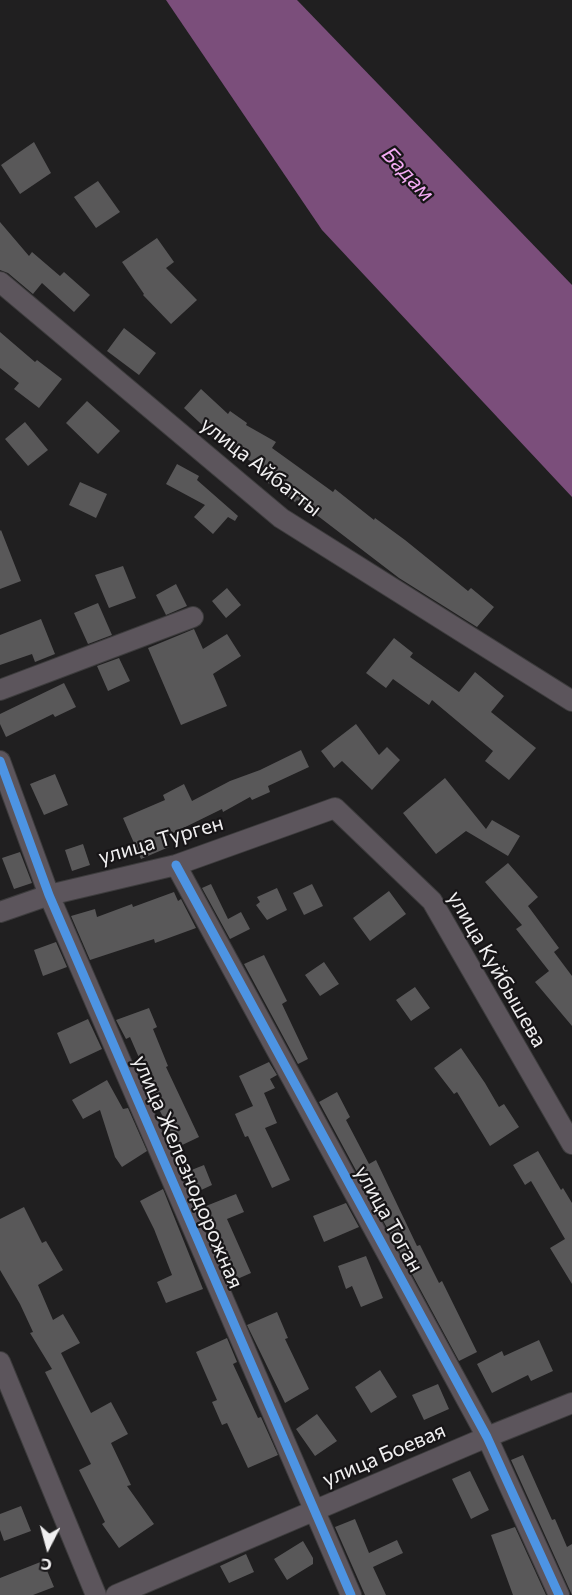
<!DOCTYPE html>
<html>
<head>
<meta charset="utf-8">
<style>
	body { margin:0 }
	#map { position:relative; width:572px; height:1595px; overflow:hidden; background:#201f20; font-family:Commissioner,sans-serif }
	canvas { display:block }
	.north { position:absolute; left:18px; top:1517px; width:60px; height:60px; -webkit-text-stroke:4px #171517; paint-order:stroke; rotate:186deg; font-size:16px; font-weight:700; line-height:24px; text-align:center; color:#f0eff0 }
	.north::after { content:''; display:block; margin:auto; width:21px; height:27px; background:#f0eff0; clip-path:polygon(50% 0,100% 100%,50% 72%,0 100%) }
</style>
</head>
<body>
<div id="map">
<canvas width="572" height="1595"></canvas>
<div class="north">С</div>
</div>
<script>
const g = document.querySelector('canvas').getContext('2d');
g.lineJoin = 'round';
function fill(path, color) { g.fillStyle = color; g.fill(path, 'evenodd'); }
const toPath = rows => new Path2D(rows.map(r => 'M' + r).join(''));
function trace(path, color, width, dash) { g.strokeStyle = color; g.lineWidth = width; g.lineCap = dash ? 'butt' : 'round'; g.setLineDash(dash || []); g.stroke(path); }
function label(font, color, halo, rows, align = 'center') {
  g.font = font + ' Commissioner,sans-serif'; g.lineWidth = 4.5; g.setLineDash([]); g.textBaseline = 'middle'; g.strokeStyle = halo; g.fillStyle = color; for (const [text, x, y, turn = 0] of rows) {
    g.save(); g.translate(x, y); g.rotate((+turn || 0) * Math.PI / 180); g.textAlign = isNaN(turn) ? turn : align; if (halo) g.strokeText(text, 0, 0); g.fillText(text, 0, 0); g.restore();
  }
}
fill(toPath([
	[166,0,297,0,572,285,572,497,322,230]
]), '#7b4e7b');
fill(toPath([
	[34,142,51,173,20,194,1,165],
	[98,181,120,212,96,228,74,197],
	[0,222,29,256,32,252,60,276,64,272,90,295,74,312,42,283,33,294,8,273,0,270],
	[157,238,174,262,166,268,197,300,171,324,143,295,144,294,122,262],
	[124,328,156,353,139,375,107,351],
	[0,332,35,362,37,360,62,379,39,408,14,389,19,383,0,368],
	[201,389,228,414,230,411,247,423,246,425,276,442,272,448,333,492,335,489,374,520,375,518,405,540,468,591,471,588,494,607,477,627,399,578,297,500,295,502,268,483,273,475,212,437,213,435,184,408],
	[87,401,120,431,98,454,66,423],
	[25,422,48,450,28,466,5,439],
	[177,464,199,476,197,480,238,516,235,521,228,517,213,534,194,517,205,505,166,484],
	[80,482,107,494,96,518,69,505],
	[1,530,21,581,0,589,0,531],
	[123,566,136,598,109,608,95,575],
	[176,584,187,606,166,615,156,595],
	[227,588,241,605,226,618,212,601],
	[98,603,112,635,88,644,74,613],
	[41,619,55,654,35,662,32,654,0,665,0,635],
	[194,629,203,649,227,634,241,656,213,674,227,706,181,725,148,648],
	[394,638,413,653,410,657,459,692,475,672,504,696,491,712,536,748,509,780,485,761,493,751,432,700,429,705,393,679,386,688,366,673],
	[119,658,130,681,108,691,97,666],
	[64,683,76,707,55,717,53,714,6,737,0,724,0,714],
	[356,724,379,755,387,747,400,760,372,790,342,761,334,768,321,751],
	[301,750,309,767,268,786,270,792,252,800,250,797,223,812,222,809,165,837,169,847,141,859,123,818,165,800,163,795,184,784,192,801,230,781,260,770],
	[55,774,68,805,44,815,30,784],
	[445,778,486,829,492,820,520,836,508,856,466,831,436,854,403,813],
	[83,844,90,865,72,871,65,850],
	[20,852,32,883,14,889,2,858],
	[508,863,538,897,528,906,559,948,554,952,572,976,572,1026,535,982,549,971,516,929,522,925,485,882],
	[211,884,228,919,241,912,250,929,230,939,202,888],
	[312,884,323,906,304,915,293,893],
	[277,888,287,910,267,920,256,905,260,902,257,897],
	[389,891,406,914,370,941,353,918],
	[174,892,178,901,181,899,196,928,155,943,154,939,90,960,71,916,95,909,97,917,132,904,133,907],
	[56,942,67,967,43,976,34,950],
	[264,955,287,1001,282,1004,308,1059,298,1064,244,964],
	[324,962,339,984,320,996,305,975],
	[415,987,430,1008,411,1021,396,1000],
	[149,1008,157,1027,153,1029,168,1066,166,1067,199,1137,178,1147,154,1099,148,1084,150,1083,130,1037,126,1039,116,1020],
	[88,1019,102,1049,70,1064,57,1033],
	[461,1048,485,1083,499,1107,504,1104,519,1127,490,1146,457,1092,454,1094,434,1068],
	[269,1062,277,1075,270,1079,275,1088,264,1093,277,1123,265,1128,290,1180,272,1188,248,1136,245,1137,235,1114,253,1106,239,1076],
	[107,1080,123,1109,128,1108,147,1151,122,1167,115,1157,100,1110,83,1119,72,1100],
	[337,1092,350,1117,346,1120,369,1164,376,1160,417,1246,420,1245,439,1283,442,1281,477,1352,459,1361,319,1102],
	[538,1151,561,1190,563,1188,572,1203,572,1284,550,1248,565,1239,531,1181,525,1185,513,1165],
	[204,1165,212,1185,199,1191,189,1171],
	[163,1189,203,1289,166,1303,157,1282,172,1275,154,1229,140,1201],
	[236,1194,244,1212,227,1219,251,1273,235,1280,206,1206],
	[346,1203,359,1227,324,1242,313,1216],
	[24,1207,42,1243,46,1241,63,1270,38,1285,53,1320,63,1314,80,1343,61,1353,91,1413,111,1402,128,1434,111,1443,131,1485,127,1486,154,1524,119,1548,102,1524,105,1522,79,1470,91,1464,45,1372,52,1369,30,1333,33,1332,20,1304,0,1270,0,1219],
	[366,1256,383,1298,361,1307,352,1286,346,1289,338,1266],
	[277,1312,288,1338,285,1339,309,1389,285,1403,247,1325],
	[227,1338,237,1362,233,1364,258,1418,261,1417,278,1455,248,1468,227,1423,222,1425,212,1402,217,1400,196,1352],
	[539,1340,553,1371,531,1381,528,1375,492,1393,477,1364,502,1351,504,1356],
	[380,1370,397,1397,371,1413,355,1387],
	[438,1384,449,1409,424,1420,412,1395],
	[317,1414,337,1441,315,1456,296,1429],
	[523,1455,552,1520,555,1519,567,1547,572,1544,572,1595,511,1460],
	[470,1471,489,1510,471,1519,452,1479],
	[21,1506,31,1531,4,1541,0,1530,0,1514],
	[355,1519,369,1553,397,1540,403,1553,373,1567,386,1595,365,1595,335,1527],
	[515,1527,546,1595,513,1595,491,1535],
	[303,1541,313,1558,313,1564,287,1580,274,1559],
	[246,1554,254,1572,229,1583,220,1566],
	[43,1561,54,1587,33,1595,0,1595,0,1578]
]), '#595859');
const minor = toPath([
	[0,282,281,518,572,701],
	[0,690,193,617],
	[0,761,49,895,351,1595],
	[176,865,487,1437,559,1595],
	[0,912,49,895,176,865,335,808,432,901,572,1144],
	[0,1362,96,1595],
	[116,1595,487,1437,572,1403]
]);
trace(minor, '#3d3c3d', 22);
trace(minor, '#5c555c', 20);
trace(toPath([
	[0,761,49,895,351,1595],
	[176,865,487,1437,559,1595]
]), '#4d94e3', 9);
label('21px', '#f0eff0', '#171517', [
	["улица Айбатты",261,467,38],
	["улица Турген",161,840,-16],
	["улица Куйбышева",497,969,60],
	["улица Железнодорожная",188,1172,67],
	["улица Тоган",389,1219,61],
	["улица Боевая",384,1455,-23]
]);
label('italic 22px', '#f4abf4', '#171517', [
	["Бадам",408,174,47]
]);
</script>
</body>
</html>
